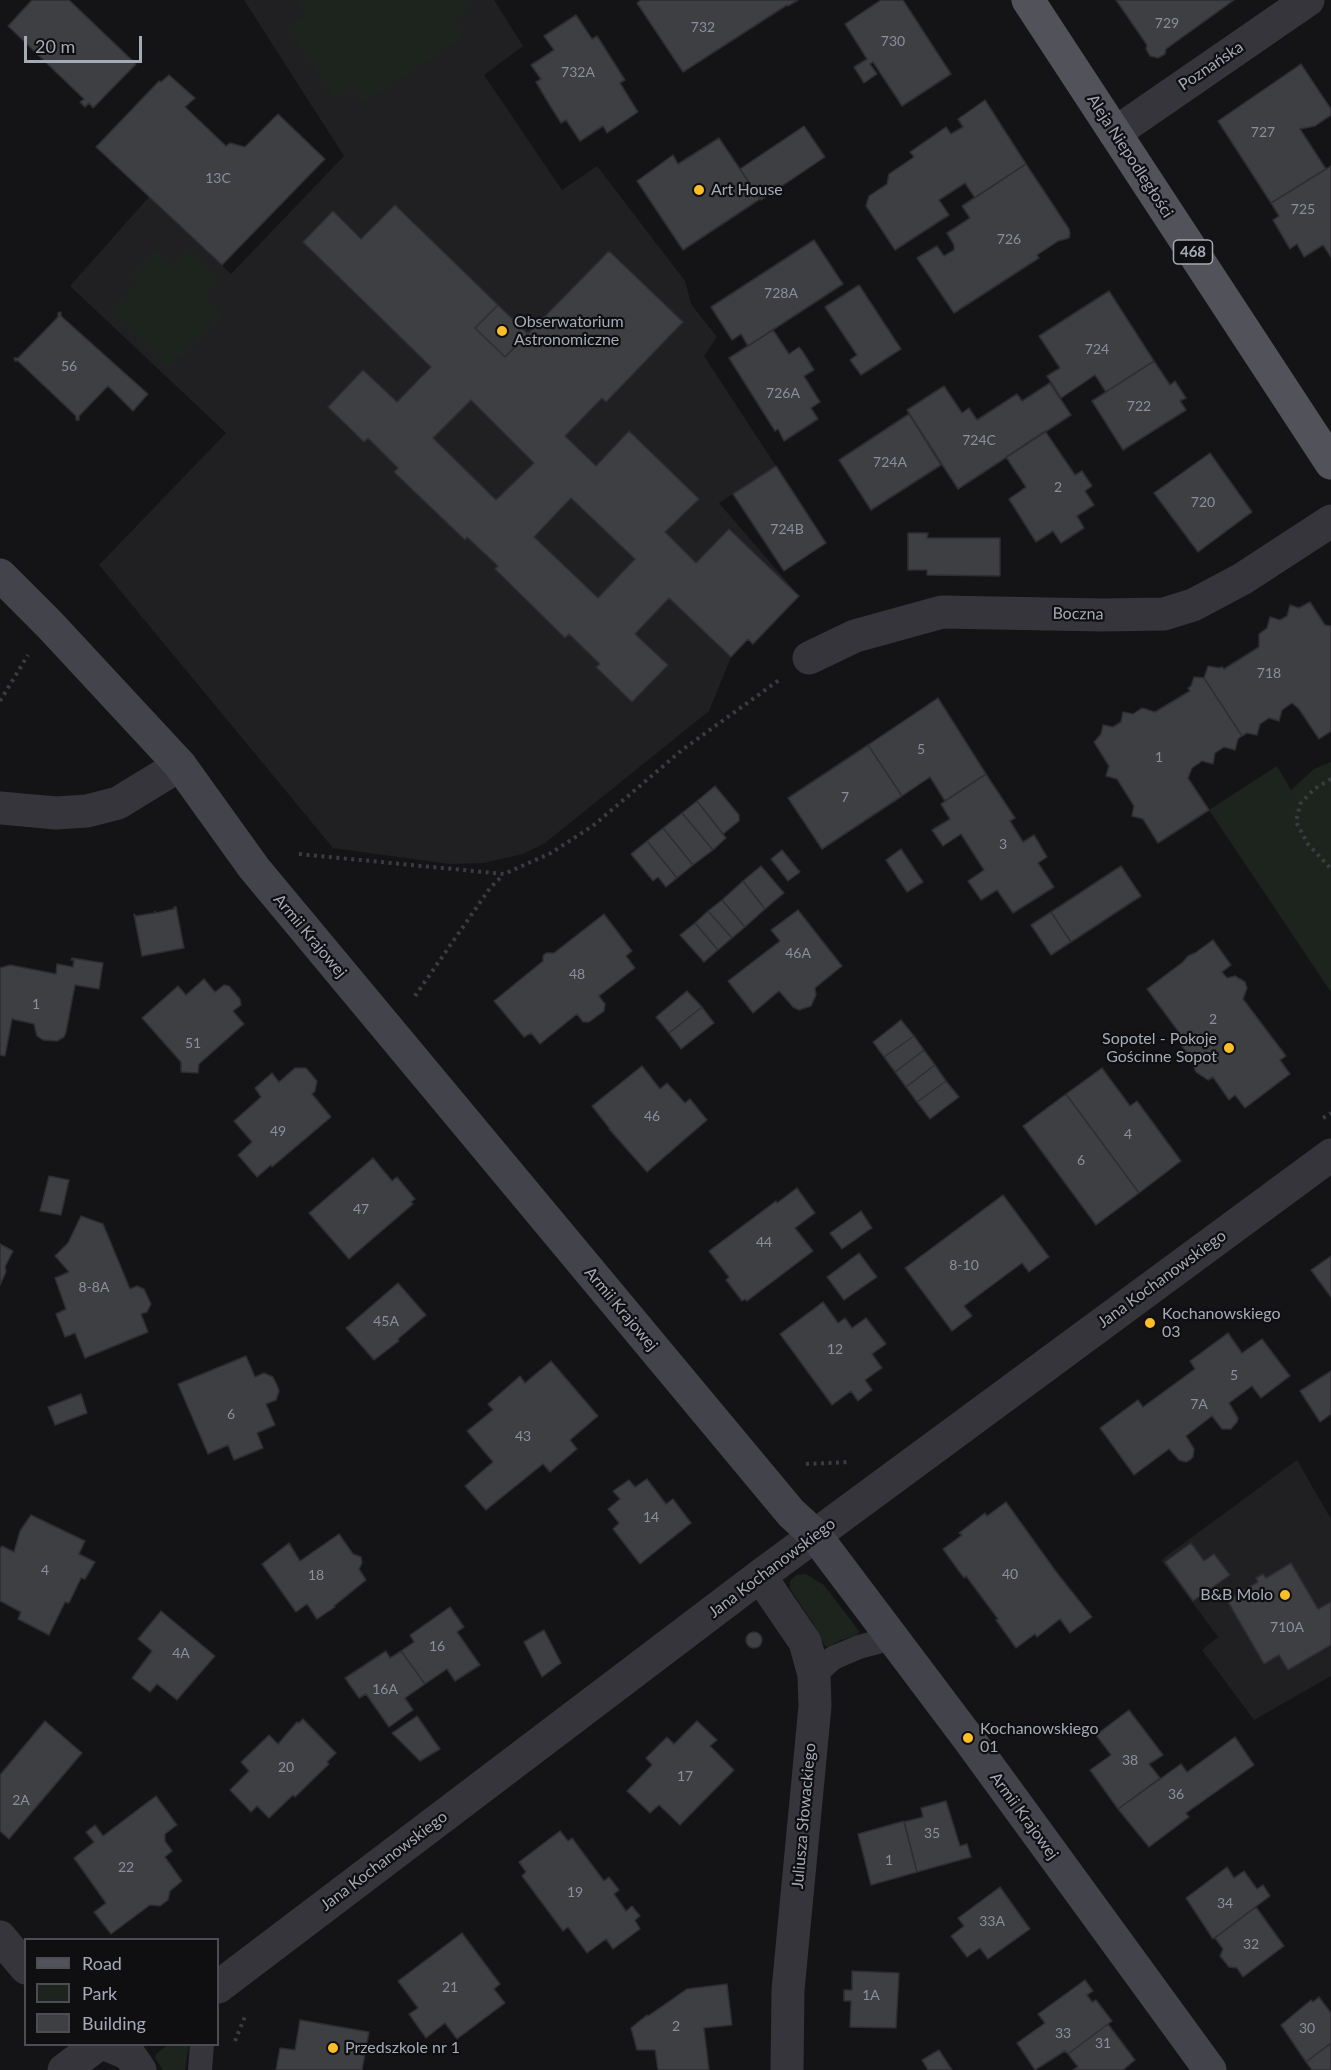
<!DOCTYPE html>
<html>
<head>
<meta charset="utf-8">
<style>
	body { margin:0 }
	#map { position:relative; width:1331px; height:2070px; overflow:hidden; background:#141416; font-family:Lato,sans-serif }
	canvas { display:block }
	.legend { position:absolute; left:24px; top:1938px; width:195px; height:108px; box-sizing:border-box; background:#0f0f11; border:2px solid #4b4d53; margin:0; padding:8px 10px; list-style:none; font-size:18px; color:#a5aab7 }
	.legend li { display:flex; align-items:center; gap:12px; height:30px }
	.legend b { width:30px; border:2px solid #4b4d53 }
	.scale { position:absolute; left:24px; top:36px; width:118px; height:27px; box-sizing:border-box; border:3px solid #a5aab7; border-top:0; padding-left:8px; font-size:18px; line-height:21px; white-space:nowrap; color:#a5aab7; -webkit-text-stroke:4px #0f0f11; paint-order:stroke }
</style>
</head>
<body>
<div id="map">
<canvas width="1331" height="2070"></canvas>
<ul class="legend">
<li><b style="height:8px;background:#51525a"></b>Road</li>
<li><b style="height:16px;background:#1c241d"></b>Park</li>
<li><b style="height:16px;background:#3e3f43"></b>Building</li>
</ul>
<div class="scale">20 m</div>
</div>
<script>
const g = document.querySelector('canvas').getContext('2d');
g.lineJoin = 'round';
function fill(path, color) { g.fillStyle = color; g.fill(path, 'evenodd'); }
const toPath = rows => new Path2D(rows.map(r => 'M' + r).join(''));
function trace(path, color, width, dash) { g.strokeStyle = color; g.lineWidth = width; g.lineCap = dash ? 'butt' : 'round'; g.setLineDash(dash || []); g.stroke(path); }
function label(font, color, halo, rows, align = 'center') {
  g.font = font + ' Lato,sans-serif'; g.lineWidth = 4.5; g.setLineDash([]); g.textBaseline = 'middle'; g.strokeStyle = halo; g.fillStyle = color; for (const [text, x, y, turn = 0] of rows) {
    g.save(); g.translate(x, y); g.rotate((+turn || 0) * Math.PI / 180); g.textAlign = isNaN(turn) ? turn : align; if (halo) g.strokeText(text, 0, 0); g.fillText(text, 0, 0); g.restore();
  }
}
fill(toPath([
	[244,0,494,0,523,46,484,75,562,190,597,166,685,281,691,304,717,337,704,356,776,466,719,503,799,596,753,644,748,639,731,657,709,711,545,843,523,854,484,863,449,864,333,848,99,565,226,433,70,286,149,197,231,274,344,156],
	[1297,1460,1331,1519,1331,1676,1254,1720,1202,1650,1218,1637,1161,1560]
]), '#202023');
fill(toPath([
	[297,0,469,0,473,7,453,20,464,37,364,103,354,87,336,100,287,27,306,14],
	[190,249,220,279,204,296,223,314,169,367,111,311,138,283,132,276,157,251,173,267],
	[1331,762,1331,992,1209,810,1277,766,1291,790,1314,769],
	[806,1574,824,1585,859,1631,857,1635,839,1641,829,1647,825,1646,813,1623,790,1589,790,1581,796,1575],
	[169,2044,189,2045,185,2070,163,2070,155,2058,156,2054]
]), '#1c241d');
const building = toPath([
	[32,0,69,0,136,64,93,108,89,103,85,107,80,102,84,99,8,26,32,0],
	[641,0,798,0,788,6,787,5,683,72,637,3,641,0],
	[881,0,903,0,951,74,902,106,873,62,870,64,877,74,864,83,854,67,867,59,845,24,881,0],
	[1116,0,1234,0,1166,49,1165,54,1158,58,1150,56,1146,49,1147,45,1116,0],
	[576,15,592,39,597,36,625,80,620,83,638,112,607,133,603,126,580,141,566,120,561,123,546,99,536,82,541,79,531,65,554,50,544,36,576,15],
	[1301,64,1331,109,1331,115,1315,126,1300,129,1326,169,1271,203,1218,121,1301,64],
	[169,75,195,98,185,107,226,146,230,143,245,147,278,114,325,159,222,265,96,147,159,81,161,82,169,75],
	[985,100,1026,164,975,198,965,183,939,200,949,215,895,250,866,206,869,196,887,184,889,174,914,157,910,152,946,127,951,134,963,127,958,119,985,100],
	[804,126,825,157,761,200,740,169,804,126],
	[719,138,760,199,683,250,637,181,673,155,678,164,719,138],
	[1026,164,1069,229,1070,234,1069,238,1058,241,1037,255,1039,258,954,313,917,258,937,246,944,256,954,250,954,245,947,233,970,218,962,206,1026,164],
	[1331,166,1331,257,1323,245,1304,257,1297,244,1290,249,1273,220,1279,216,1271,203,1331,166],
	[395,205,498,305,475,328,505,357,609,251,683,322,606,402,602,398,565,436,596,466,629,431,699,499,665,532,696,563,729,529,799,596,753,644,748,639,731,657,669,598,635,634,668,665,632,702,596,667,600,664,569,634,565,638,495,569,498,566,467,537,465,540,394,472,398,468,368,438,364,442,328,407,363,370,397,402,431,367,303,242,333,211,361,239,395,205],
	[471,400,534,463,496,500,433,438,471,400],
	[571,498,635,559,598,598,534,537,571,498],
	[814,240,843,284,748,346,741,334,732,340,711,307,814,240],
	[859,285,901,349,861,375,850,360,857,355,825,307,859,285],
	[1109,291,1154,361,1106,392,1095,375,1061,398,1047,376,1060,368,1039,336,1109,291],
	[498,305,528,334,505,357,475,328,498,305],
	[61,312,61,316,148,394,133,411,108,386,79,416,79,420,76,420,76,416,18,361,15,361,14,358,18,358,58,317,58,313,61,312],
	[773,330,789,354,799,347,803,352,814,370,804,376,820,402,811,408,818,419,784,441,778,429,775,431,729,358,773,330],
	[1154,361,1170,385,1175,381,1186,398,1180,401,1186,410,1123,450,1092,401,1154,361],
	[1050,383,1071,415,958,489,907,410,944,386,962,413,969,408,977,420,1017,394,1022,401,1050,383],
	[909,414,941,465,871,510,839,460,909,414],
	[1045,431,1075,475,1082,471,1092,486,1085,491,1094,505,1077,516,1084,528,1061,543,1053,531,1036,542,1009,499,1026,487,1006,457,1045,431],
	[1210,453,1252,512,1198,552,1154,493,1210,453],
	[776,466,826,543,784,571,733,494,776,466],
	[908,533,928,533,927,538,1000,538,1000,576,927,575,927,570,908,570,908,533],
	[1310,602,1325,625,1331,626,1331,731,1319,739,1299,709,1292,703,1282,710,1279,721,1269,718,1260,724,1257,735,1247,733,1242,736,1204,678,1208,666,1219,668,1222,667,1224,669,1259,647,1259,634,1267,628,1270,617,1280,620,1287,616,1290,605,1299,608,1310,602],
	[1194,677,1204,678,1242,736,1238,739,1235,750,1224,747,1215,753,1213,764,1202,761,1192,768,1188,778,1209,810,1158,843,1143,819,1132,816,1134,806,1117,779,1106,776,1109,766,1094,742,1101,734,1103,725,1113,727,1121,722,1123,712,1133,714,1142,708,1155,712,1190,691,1188,688,1191,686,1194,677],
	[938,698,986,774,945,801,930,777,902,796,868,745,938,698],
	[868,745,902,796,822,849,788,798,868,745],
	[986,774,1015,818,1010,821,1023,842,1034,835,1047,857,1038,863,1054,887,1013,913,997,890,981,900,968,881,984,870,961,834,943,846,932,830,950,819,941,804,986,774],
	[715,786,739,815,739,821,723,834,697,801,715,786],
	[697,801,726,838,713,850,682,813,697,801],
	[682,813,713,850,693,865,663,828,682,813],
	[663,828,693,865,677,878,647,841,663,828],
	[647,841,677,878,666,887,658,877,653,881,631,854,647,841],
	[901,849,923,882,907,892,886,860,901,849],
	[782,850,800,872,788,881,771,859,782,850],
	[761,866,784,893,765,909,743,881,761,866],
	[1121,866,1141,896,1071,942,1051,912,1121,866],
	[743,881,765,909,745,927,722,900,743,881],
	[722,900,745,927,732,938,708,911,722,900],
	[174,907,176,907,184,948,142,956,134,914,136,916,155,913,155,911,156,913,174,909,174,907],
	[798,910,842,966,815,988,816,995,811,1006,799,1010,793,1007,779,991,753,1013,728,981,780,941,771,930,798,910],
	[708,911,732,938,718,950,695,923,708,911],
	[1051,912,1071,942,1051,955,1031,925,1051,912],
	[604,914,632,951,626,956,635,968,599,996,605,1004,604,1011,589,1022,583,1022,577,1014,540,1044,531,1033,524,1037,494,1001,543,961,543,956,546,953,554,953,604,914],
	[695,923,718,950,704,962,680,935,695,923],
	[1213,940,1231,965,1222,972,1227,978,1235,976,1245,982,1247,988,1243,999,1286,1056,1280,1060,1290,1074,1245,1108,1235,1095,1229,1100,1213,1077,1208,1080,1196,1072,1189,1056,1180,1043,1184,1039,1147,989,1183,962,1188,956,1195,953,1213,940],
	[72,958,103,963,99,989,75,985,66,1032,64,1037,57,1041,43,1040,37,1036,34,1024,12,1019,5,1056,0,1055,0,968,10,965,56,974,57,964,73,967,74,960,71,960,72,958],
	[204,979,215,992,224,985,229,986,240,999,241,1005,233,1011,244,1024,199,1064,198,1073,181,1072,181,1062,142,1018,178,986,186,995,204,979],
	[687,991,702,1007,669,1033,656,1017,687,991],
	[702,1007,714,1023,681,1049,669,1033,702,1007],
	[901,1020,914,1036,884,1057,873,1042,901,1020],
	[914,1036,924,1050,895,1072,884,1057,914,1036],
	[924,1050,935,1065,906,1087,895,1072,924,1050],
	[935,1065,946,1081,917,1102,906,1087,935,1065],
	[642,1066,660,1089,667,1083,685,1103,690,1099,707,1120,647,1172,609,1129,610,1129,592,1106,642,1066],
	[295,1068,306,1068,317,1081,315,1091,312,1094,331,1117,272,1167,271,1165,257,1177,238,1155,252,1142,234,1121,261,1097,255,1088,272,1073,279,1082,295,1068],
	[1102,1068,1130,1106,1137,1101,1181,1161,1139,1193,1066,1094,1102,1068],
	[946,1081,959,1097,930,1119,917,1102,946,1081],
	[1066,1094,1139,1193,1096,1225,1023,1126,1066,1094],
	[373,1158,392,1181,397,1177,415,1199,411,1202,413,1204,349,1259,309,1213,373,1158],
	[49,1176,69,1180,61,1215,40,1211,49,1176],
	[797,1188,815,1213,795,1228,813,1251,747,1301,745,1299,742,1301,726,1280,729,1277,709,1251,776,1201,777,1203,797,1188],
	[1003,1195,1049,1257,1029,1272,1022,1263,964,1306,972,1316,952,1331,905,1268,1003,1195],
	[861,1211,872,1228,842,1249,830,1233,861,1211],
	[81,1216,103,1224,130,1289,137,1286,144,1289,151,1304,147,1312,141,1314,148,1332,85,1358,75,1333,65,1337,56,1314,66,1309,55,1278,69,1272,55,1256,68,1243,81,1216],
	[0,1244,13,1251,5,1267,6,1272,0,1285,0,1244],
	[859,1253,877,1277,844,1300,827,1277,859,1253],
	[1331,1256,1331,1297,1311,1270,1331,1256],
	[398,1283,426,1315,398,1339,399,1341,374,1360,346,1328,398,1283],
	[823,1302,838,1323,845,1318,852,1328,866,1318,886,1344,872,1354,882,1368,865,1380,872,1390,858,1401,851,1391,832,1405,780,1334,823,1302],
	[1228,1333,1242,1353,1262,1339,1290,1376,1261,1398,1252,1386,1229,1403,1238,1418,1237,1422,1231,1429,1222,1429,1212,1416,1186,1436,1194,1449,1193,1457,1190,1460,1186,1462,1179,1460,1169,1449,1134,1475,1100,1428,1138,1400,1143,1407,1195,1369,1190,1361,1228,1333],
	[246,1356,255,1377,264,1373,273,1377,277,1385,279,1391,276,1400,266,1404,275,1425,257,1433,263,1448,234,1460,228,1445,208,1454,178,1384,246,1356],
	[551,1361,598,1416,570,1440,577,1449,550,1472,543,1464,486,1510,465,1486,493,1462,467,1431,493,1410,488,1404,520,1376,525,1383,551,1361],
	[1331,1371,1331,1414,1320,1422,1300,1391,1331,1371],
	[81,1394,87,1413,55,1425,48,1407,81,1394],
	[647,1479,666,1504,673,1499,691,1523,640,1564,613,1529,619,1523,608,1509,620,1499,613,1491,629,1480,635,1487,647,1479],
	[1006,1502,1057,1573,1092,1617,1070,1633,1060,1619,1037,1637,1035,1634,1016,1648,996,1620,998,1619,966,1576,964,1578,943,1549,962,1535,959,1533,985,1513,987,1516,1006,1502],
	[31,1515,85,1541,79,1554,95,1562,85,1579,81,1578,69,1603,65,1602,49,1635,18,1619,21,1612,0,1601,0,1549,2,1546,14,1552,20,1531,31,1515],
	[339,1534,353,1554,361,1557,362,1563,359,1569,366,1580,334,1606,335,1607,317,1619,307,1604,296,1612,262,1564,289,1543,300,1561,339,1534],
	[1191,1543,1204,1561,1214,1554,1230,1575,1193,1601,1165,1562,1191,1543],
	[1291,1563,1318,1609,1331,1602,1331,1645,1288,1670,1279,1655,1264,1664,1227,1600,1258,1582,1256,1578,1263,1574,1266,1578,1291,1563],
	[450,1607,464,1627,457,1632,480,1665,455,1681,447,1669,425,1684,401,1651,414,1642,410,1635,450,1607],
	[161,1611,215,1656,177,1700,157,1684,150,1692,132,1678,152,1651,138,1639,161,1611],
	[544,1630,561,1663,542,1677,524,1642,544,1630],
	'746 1640a8 8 0 1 1 16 0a8 8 0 1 1-16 0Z',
	[386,1651,390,1658,401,1651,425,1684,405,1698,413,1710,389,1727,366,1694,359,1698,345,1678,386,1651],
	[1129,1710,1163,1755,1149,1764,1160,1778,1118,1809,1090,1770,1111,1755,1096,1735,1129,1710],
	[417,1716,440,1749,420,1761,392,1733,417,1716],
	[303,1719,336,1753,327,1762,329,1764,295,1797,293,1795,269,1818,257,1806,251,1812,230,1790,249,1771,241,1762,269,1735,278,1744,297,1722,299,1723,303,1719],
	[45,1721,82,1753,9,1839,0,1831,0,1775,45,1721],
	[697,1721,717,1740,710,1746,734,1770,680,1825,659,1805,650,1813,627,1791,652,1765,646,1758,667,1737,674,1744,697,1721],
	[1235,1737,1254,1765,1186,1813,1189,1817,1149,1847,1118,1809,1181,1764,1187,1772,1235,1737],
	[156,1796,177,1825,165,1834,165,1841,172,1851,165,1857,182,1881,170,1891,168,1900,160,1906,150,1905,111,1934,94,1912,106,1903,74,1858,94,1842,86,1832,95,1825,103,1836,156,1796],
	[946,1801,960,1846,967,1844,971,1857,917,1872,904,1822,923,1817,921,1808,946,1801],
	[904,1821,917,1872,871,1885,858,1834,904,1821],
	[560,1831,568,1841,572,1838,604,1881,609,1877,619,1890,614,1894,626,1911,632,1906,640,1916,635,1920,640,1929,613,1949,606,1939,587,1953,568,1927,563,1931,522,1876,526,1872,519,1862,560,1831],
	[1227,1867,1234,1878,1244,1871,1257,1889,1263,1885,1270,1896,1213,1939,1186,1898,1227,1867],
	[1000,1887,1030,1929,988,1959,980,1948,967,1957,951,1936,964,1926,958,1918,1000,1887],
	[1256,1907,1284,1946,1243,1977,1237,1968,1229,1967,1220,1956,1223,1949,1215,1938,1256,1907],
	[462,1933,500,1984,494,1989,505,2003,457,2039,445,2023,426,2038,409,2014,418,2008,398,1981,462,1933],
	[852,1971,899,1973,896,2028,850,2027,851,2001,844,2001,844,1990,852,1990,852,1971],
	[1085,1980,1093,1991,1087,1995,1092,2002,1096,2000,1112,2021,1068,2054,1065,2051,1035,2070,1017,2043,1045,2023,1038,2014,1085,1980],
	[727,1984,732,2025,704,2028,709,2070,658,2070,655,2050,637,2050,631,2028,647,2015,648,2016,687,1989,727,1984],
	[1319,1997,1331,2013,1331,2043,1306,2062,1281,2025,1311,2000,1313,2002,1319,1997],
	[300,2020,369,2032,362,2070,276,2070,280,2048,295,2050,300,2020],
	[1108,2024,1135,2060,1123,2070,1073,2070,1078,2067,1068,2054,1108,2024],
	[1331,2043,1331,2070,1312,2070,1306,2062,1331,2043],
	[939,2050,952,2070,928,2070,922,2060,939,2050]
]);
fill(building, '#3e3f43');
trace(building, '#2e2e32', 1.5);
trace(toPath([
	[0,701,28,655],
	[1331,779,1314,789,1300,804,1296,822,1308,844,1331,869],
	[299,854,504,874,551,853,594,825,682,750,779,680],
	[415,996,490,888,503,875],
	[1323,1118,1331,1113],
	[806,1464,851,1462],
	[235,2041,246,2014]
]), '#3b3c42', 4, [3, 4.5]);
trace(toPath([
	[814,1675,833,1658,859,1647,893,1638],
	[200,2070,202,2044]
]), '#35353b', 24);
trace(toPath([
	[1115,133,1308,0],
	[809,658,855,636,942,612,1103,615,1164,614,1193,605,1242,579,1331,521],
	[0,808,56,813,87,811,118,803,180,765],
	[760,1576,805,1642,814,1675,815,1706,788,1990,787,2070],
	[0,1937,26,1968],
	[218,1987,760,1576,1331,1155],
	[105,2044,129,2054,140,2070],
	[64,2070,99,2044]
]), '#35353b', 33);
trace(toPath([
	[0,575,50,625,180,765,254,868,791,1513,815,1535,968,1738,1210,2070]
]), '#43444b', 33);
trace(toPath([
	[1028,0,1331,463]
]), '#51525a', 33);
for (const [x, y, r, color] of [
	[699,190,6,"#fbbe27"],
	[502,331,6,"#fbbe27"],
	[1229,1048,6,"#fbbe27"],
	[1150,1323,6,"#fbbe27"],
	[1285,1595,6,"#fbbe27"],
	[968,1738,6,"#fbbe27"],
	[333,2048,6,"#fbbe27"]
]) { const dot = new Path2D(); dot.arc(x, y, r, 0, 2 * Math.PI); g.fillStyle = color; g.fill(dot); trace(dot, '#0f0f11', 2); }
label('14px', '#8b8f9a', null, [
	["729",1167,23],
	["732",703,27],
	["730",893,41],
	["732A",578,72],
	["727",1263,132],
	["13C",218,178],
	["725",1303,209],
	["726",1009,239],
	["728A",781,293],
	["724",1097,349],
	["56",69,366],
	["726A",783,393],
	["722",1139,406],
	["724C",979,440],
	["724A",890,462],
	["2",1058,487],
	["720",1203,502],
	["724B",787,529],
	["718",1269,673],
	["5",921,749],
	["1",1159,757],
	["7",845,797],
	["3",1003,844],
	["46A",798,953],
	["48",577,974],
	["1",36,1004],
	["2",1213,1019],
	["51",193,1043],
	["46",652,1116],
	["49",278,1131],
	["4",1128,1134],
	["6",1081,1160],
	["47",361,1209],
	["44",764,1242],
	["8-10",964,1265],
	["8-8A",94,1287],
	["45A",386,1321],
	["12",835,1349],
	["5",1234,1375],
	["7A",1199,1404],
	["6",231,1414],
	["43",523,1436],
	["14",651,1517],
	["4",45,1570],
	["40",1010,1574],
	["18",316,1575],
	["710A",1287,1627],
	["16",437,1646],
	["4A",181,1653],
	["16A",385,1689],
	["38",1130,1760],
	["20",286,1767],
	["17",685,1776],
	["36",1176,1794],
	["2A",21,1800],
	["35",932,1833],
	["1",889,1860],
	["22",126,1867],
	["19",575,1892],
	["34",1225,1903],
	["33A",992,1921],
	["32",1251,1944],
	["21",450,1987],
	["1A",871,1995],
	["2",676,2026],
	["30",1307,2028],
	["33",1063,2033],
	["31",1103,2043]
]);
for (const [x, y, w] of [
	[1193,252,39]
]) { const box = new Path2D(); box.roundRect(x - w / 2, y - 12, w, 24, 4.5); g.fillStyle = '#0f0f11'; g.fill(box); trace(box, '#a5aab7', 1.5); }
label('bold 15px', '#a5aab7', null, [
	["468",1193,252]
]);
label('16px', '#a5aab7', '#0f0f11', [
	["Poznańska",1211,66,-34],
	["Aleja Niepodległości",1130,156,57],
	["Boczna",1078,614,1],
	["Armii Krajowej",310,936,50],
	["Jana Kochanowskiego",1162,1279,-36],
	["Armii Krajowej",621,1309,50],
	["Jana Kochanowskiego",772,1568,-37],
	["Juliusza Słowackiego",804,1816,-85],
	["Armii Krajowej",1024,1816,54],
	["Jana Kochanowskiego",384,1861,-37]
]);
label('16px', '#a5aab7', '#0f0f11', [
	["Art House",711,190],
	["Obserwatorium",514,322],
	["Astronomiczne",514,340],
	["Sopotel - Pokoje",1217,1039,"right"],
	["Gościnne Sopot",1217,1057,"right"],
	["Kochanowskiego",1162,1314],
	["03",1162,1332],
	["B&B Molo",1273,1595,"right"],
	["Kochanowskiego",980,1729],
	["01",980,1747],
	["Przedszkole nr 1",345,2048]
], 'left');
</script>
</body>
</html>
